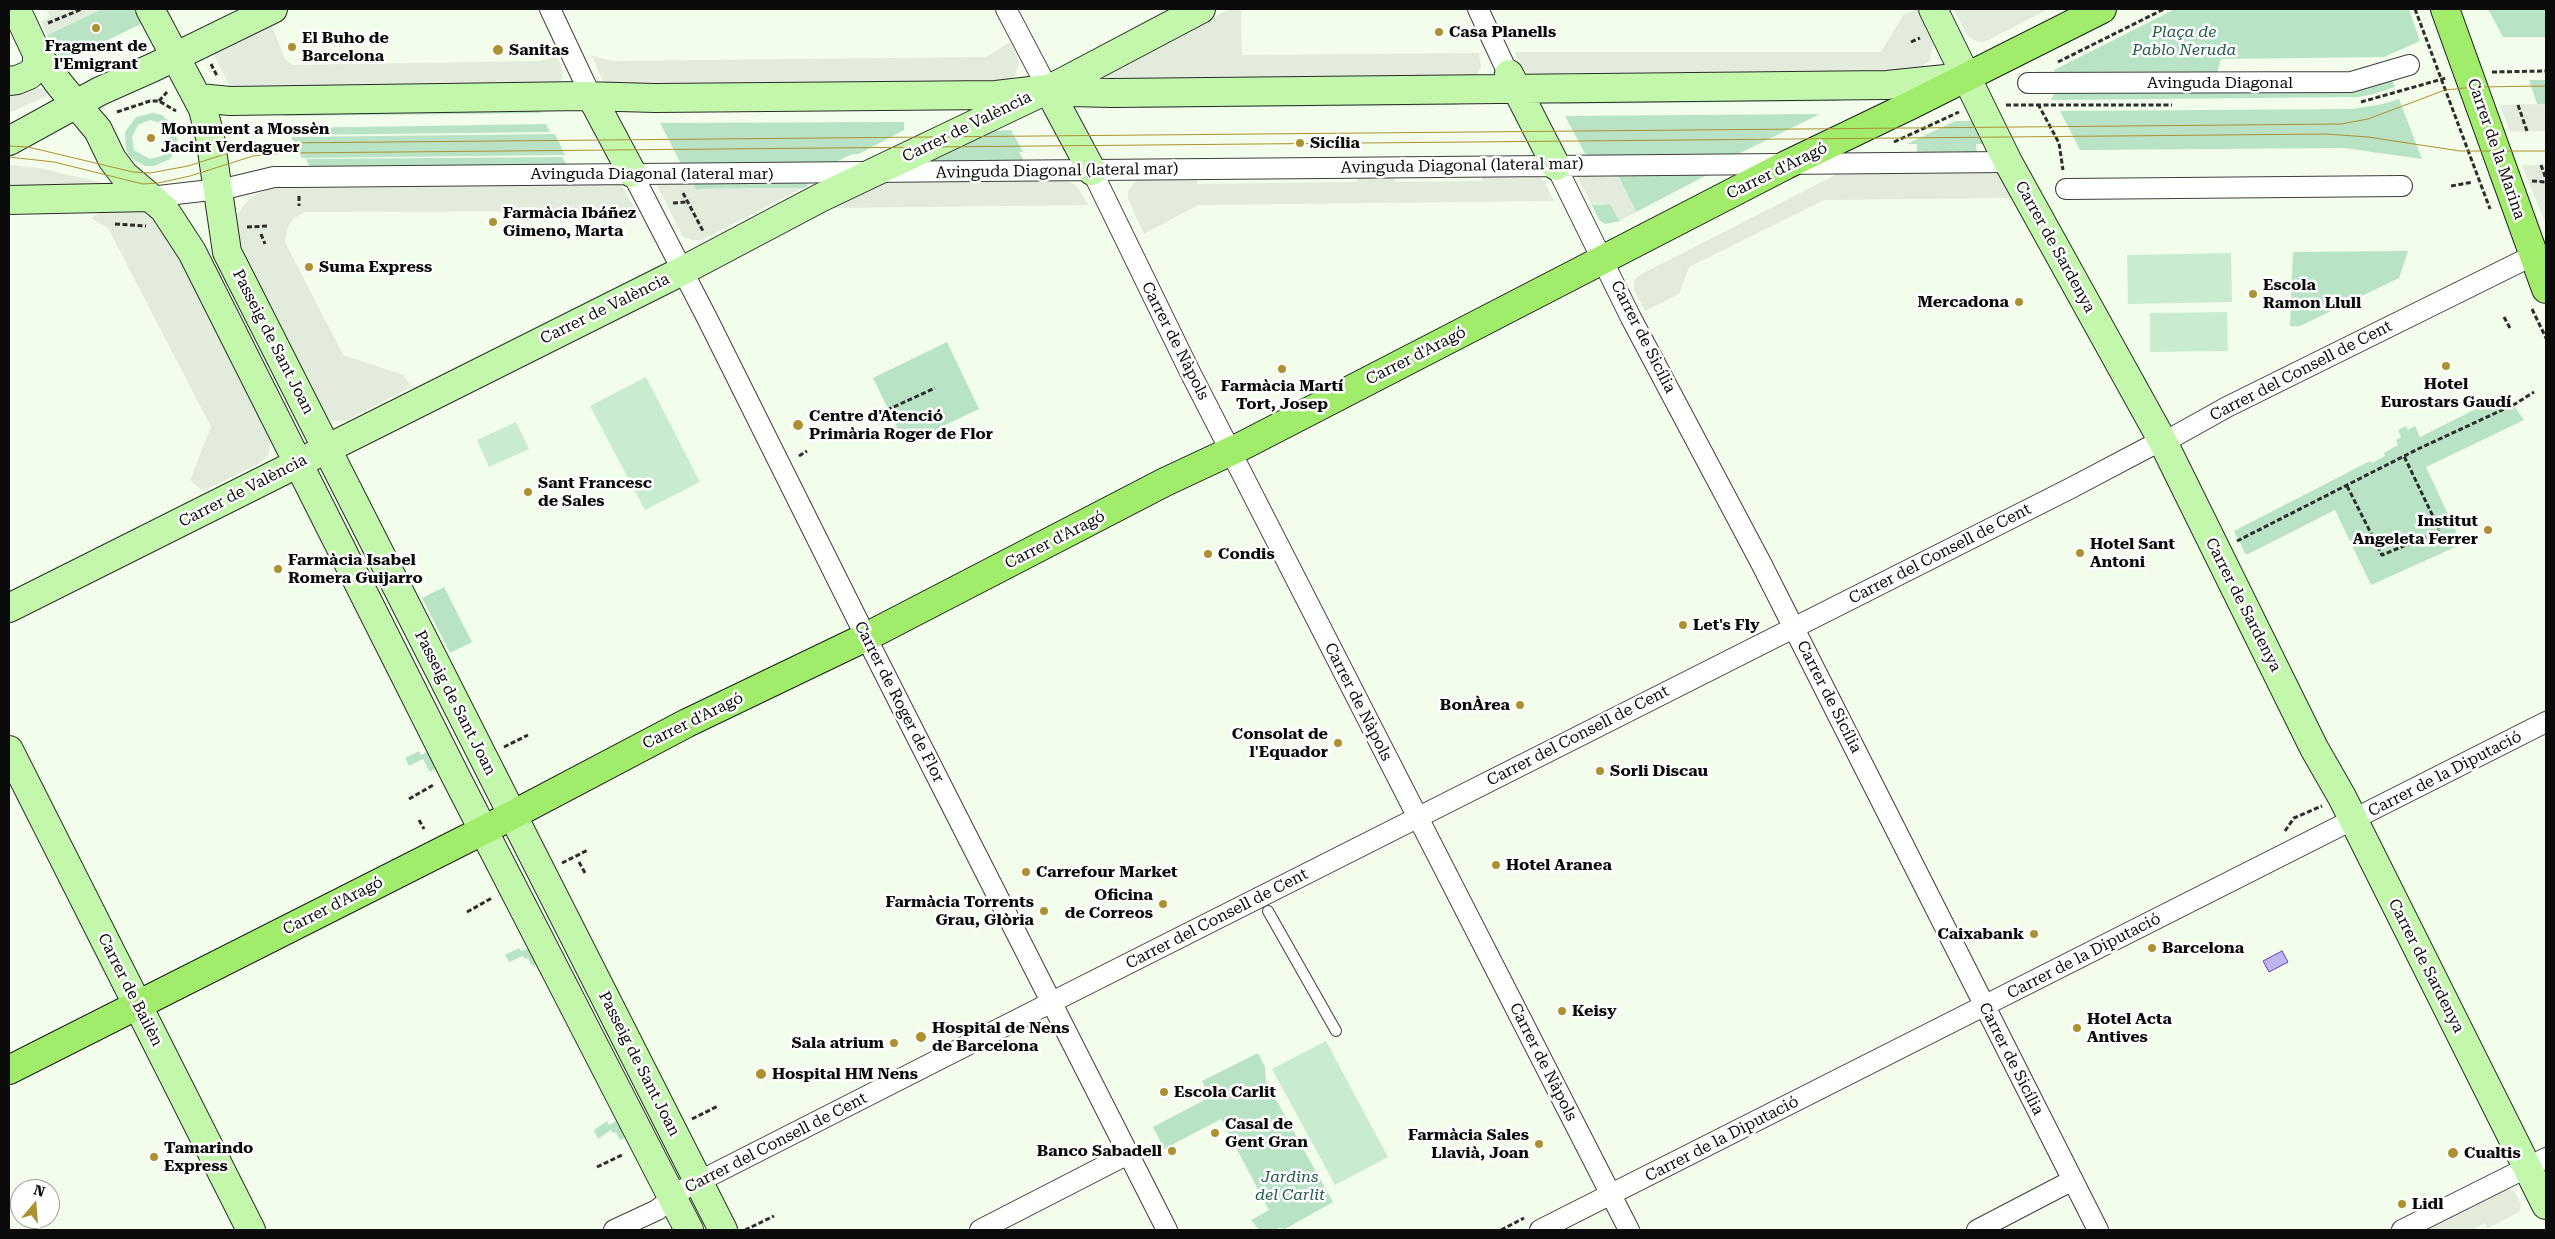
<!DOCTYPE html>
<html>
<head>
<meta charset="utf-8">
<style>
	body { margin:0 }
	#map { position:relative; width:2555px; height:1239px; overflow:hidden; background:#f2fdeb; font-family:"Roboto Serif",serif }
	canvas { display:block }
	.frame { position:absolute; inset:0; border:10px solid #0b0b0b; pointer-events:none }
	.north { position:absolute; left:10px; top:1179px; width:50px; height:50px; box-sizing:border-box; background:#fff; border:1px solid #9d9d9d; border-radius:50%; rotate:18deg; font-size:14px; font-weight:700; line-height:20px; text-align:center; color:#0b0b0b }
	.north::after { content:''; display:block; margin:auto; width:18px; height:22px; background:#ad9131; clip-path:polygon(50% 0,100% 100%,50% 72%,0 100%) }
</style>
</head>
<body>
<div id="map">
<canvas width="2555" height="1239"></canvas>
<div class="frame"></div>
<div class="north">N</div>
</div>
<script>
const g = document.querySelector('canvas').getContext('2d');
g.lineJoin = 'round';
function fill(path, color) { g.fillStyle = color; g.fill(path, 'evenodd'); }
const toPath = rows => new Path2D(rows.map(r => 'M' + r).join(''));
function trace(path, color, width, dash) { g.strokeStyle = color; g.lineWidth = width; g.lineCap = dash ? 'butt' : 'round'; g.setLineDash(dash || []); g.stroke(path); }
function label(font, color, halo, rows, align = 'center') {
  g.font = font + ' "Roboto Serif",serif'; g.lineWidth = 5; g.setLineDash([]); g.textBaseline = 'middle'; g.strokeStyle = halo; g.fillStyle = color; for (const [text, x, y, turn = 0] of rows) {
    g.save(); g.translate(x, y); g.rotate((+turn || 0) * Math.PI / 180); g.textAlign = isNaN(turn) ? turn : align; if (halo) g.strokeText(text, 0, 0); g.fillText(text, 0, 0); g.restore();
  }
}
fill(toPath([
	[102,9,134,9,141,24,62,62,47,35],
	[2175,9,2409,9,2420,41,2384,57,2221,59,2217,73,2056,74,2054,70],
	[2488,9,2546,9,2546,37,2503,37],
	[2392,80,2395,87,2374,94,2358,97,2051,100,2055,92,2361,89],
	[2529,80,2546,80,2546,104,2537,104],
	[1852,94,1838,101,1560,104,1557,97],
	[1454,97,1458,105,1139,108,1135,100],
	[2399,99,2422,159,2344,148,2080,150,2060,111,2352,109,2383,104],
	[537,106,541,113,284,116,280,109],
	[153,113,162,115,175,127,178,144,170,159,154,166,145,166,131,158,126,150,125,132,136,117],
	[150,120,163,124,170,134,170,140,169,147,162,156,150,159,134,150,132,137,138,125],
	[1820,114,1734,156,1587,157,1565,116],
	[1955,121,1973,121,1984,144,1976,144,1977,153,1917,154,1917,144,1907,144],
	[904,122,904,130,859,154,852,154,834,163,681,164,660,123],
	[546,124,550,132,293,135,290,128],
	[1011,130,1023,152,1019,152,1024,161,929,162,991,131],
	[555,134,565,155,302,158,291,137],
	[562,157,567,165,311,168,306,159],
	[1617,173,1707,175,1636,212],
	[692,181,808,182,807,187,802,188,695,189],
	[1610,204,1620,221,1605,224,1599,220,1592,205],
	[2408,251,2399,278,2300,326,2290,326,2293,252],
	[947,342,979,409,905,444,873,378],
	[2506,394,2524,420,2426,467,2462,544,2371,585,2335,510,2246,555,2234,531,2370,461,2372,463,2385,456,2384,453,2398,445,2396,440,2401,437,2398,430,2406,426,2408,430,2415,426,2420,437],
	[444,587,472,642,450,653,422,598],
	[419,751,421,755,428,752,436,769,430,772,423,759,409,766,405,758],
	[519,948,521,951,529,948,539,963,532,966,528,958,525,959,523,956,509,962,505,955],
	[1258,1053,1265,1067,1266,1082,1333,1202,1285,1229,1279,1228,1275,1230,1259,1230,1251,1220,1269,1210,1221,1119,1164,1149,1153,1127,1210,1097,1202,1081],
	[607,1121,609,1125,616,1121,627,1137,620,1140,616,1132,613,1133,611,1130,598,1139,594,1130]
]), '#b8e4c5');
fill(toPath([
	[2231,253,2232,302,2128,304,2127,255],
	[2227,312,2228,351,2150,352,2150,313],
	[646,377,700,482,645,510,590,406],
	[516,422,529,449,489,467,477,440],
	[1326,1041,1388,1157,1335,1185,1272,1069]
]), '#c9eccf');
fill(toPath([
	[46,9,102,9,47,35,41,22,50,17],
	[1230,9,1241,9,1242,55,1479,53,1481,67,1474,77,1091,86,1101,73],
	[1918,9,1933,43,1930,60,1917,72,1559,73,1558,81,1528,76,1514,52,1881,52,1904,14],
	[1953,9,2049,9,1984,42,1975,41,1967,35],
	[272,27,285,59,292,65,540,61,557,56,563,73,561,81,554,87,233,93,214,55],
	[1010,42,1018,58,1018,66,1015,76,1008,83,609,86,603,81,591,55,612,61,986,57],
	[42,88,47,90,47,96,9,113,9,89],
	[2546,104,2546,131,2510,132,2500,105],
	[9,165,39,168,112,185,9,193],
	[2522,165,2546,165,2546,222,2543,218],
	[1843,171,1999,171,2015,198,1824,200,1689,267,1679,294,1645,311,1634,290,1634,282,1638,276],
	[1575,173,1617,173,1636,212,1620,221,1610,204,1592,205],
	[1482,174,1537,175,1544,181,1554,201,1198,205,1144,234,1128,199,1128,191,1137,179,1197,177,1197,184,1357,182,1357,175,1394,175,1395,182,1482,181],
	[1064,178,1078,187,1088,205,831,208,890,180],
	[692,181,696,189,802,188,702,240,693,240,683,237,658,187,658,183],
	[621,184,639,216,628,211,305,212,293,219,287,229,285,242,343,355,404,375,411,387,345,421,333,421,324,417,234,237,236,216,244,205,254,195,279,185],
	[106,209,143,210,155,216,167,228,271,440,268,455,260,463,203,491,190,480,211,427,108,228,91,218],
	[2505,1189,2514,1191,2521,1204,2519,1212,2488,1228,2485,1223,2471,1230,2424,1230]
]), '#e3ecdc');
const water = toPath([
	[2282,951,2288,962,2269,972,2263,961,2282,951]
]);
fill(water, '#c0b4f0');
trace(water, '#5e42c0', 1);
const lane = toPath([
	[1268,911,1336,1031]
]);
const street = toPath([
	[550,9,591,96],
	[1006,9,1048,89],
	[1478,9,1507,71],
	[2028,83,2351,82,2409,65],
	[1556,166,1631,318,1761,563,2098,1230],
	[1092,171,1189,370,1629,1230],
	[632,173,707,318,866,637,1167,1230],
	[2066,189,2402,186],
	[150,197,228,188,274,177,294,177,2008,162],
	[614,1230,657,1210,684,1189,1052,1002,2071,488,2162,440,2175,436,2227,407,2534,255],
	[980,1230,1128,1154],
	[1540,1230,2546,722],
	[1977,1230,2073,1180],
	[2402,1230,2546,1158]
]);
const secondary = toPath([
	[16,9,37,54,60,85,98,130,112,159,124,175,164,209,192,252,457,779,689,1230],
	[150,9,203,109,210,137,227,252,723,1230],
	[1933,9,2008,162,2162,440,2314,748,2342,797,2546,1205],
	[1509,74,1556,166],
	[9,81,17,80,29,75,37,67,37,54],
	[1048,89,1092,171],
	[591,96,632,173],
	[199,98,230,101,583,96,655,98,996,95,1048,89,1068,92,1112,93,1887,85,1965,77],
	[9,141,100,91,154,67,273,9],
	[9,200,150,197],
	[9,608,682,271,820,198,1063,82,1201,9],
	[9,750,251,1230]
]);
const primary = toPath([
	[2445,9,2546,289],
	[9,1070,484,830,687,723,866,637,1165,482,1242,446,1786,165,1911,105,2102,9]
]);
trace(lane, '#3e3e3e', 12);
trace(street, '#3e3e3e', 22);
trace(secondary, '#2d2d2d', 30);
trace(primary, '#1c1c1c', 30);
trace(toPath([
	[2415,9,2490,209],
	[48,23,82,9],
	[1911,42,1920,38],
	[2058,62,2164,9],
	[211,64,217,76],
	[2492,72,2546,71],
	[159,101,167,92],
	[2361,102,2446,78],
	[2038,104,2059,143,2063,170],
	[2006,105,2172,105],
	[2518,105,2527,131],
	[117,112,150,101,159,101,176,111],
	[1894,142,1959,112],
	[2541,165,2546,179],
	[2532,181,2546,182],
	[2451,186,2473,182],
	[683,193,703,231],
	[299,196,299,206],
	[673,203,687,202],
	[115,224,146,226],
	[247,227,269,226],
	[261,234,265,244],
	[2532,309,2546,338],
	[2504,317,2511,330],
	[887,410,935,388],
	[799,456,807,451],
	[2347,486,2382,555,2440,531,2404,456],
	[2237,541,2418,449,2515,404,2534,392],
	[504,747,528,735],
	[409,799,435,784],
	[419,820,424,829],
	[2285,831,2294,818,2322,806],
	[579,862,585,873],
	[562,863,588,850],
	[467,912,492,898],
	[692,1119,718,1106],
	[597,1167,624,1154],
	[745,1230,774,1216],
	[1501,1230,1524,1218]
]), '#2d2d2d', 3, [5, 2.5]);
trace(lane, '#fff', 10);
trace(street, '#fff', 20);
trace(secondary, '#c2f7ac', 28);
trace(primary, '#a2ec6c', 28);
trace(toPath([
	[9,146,28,147,133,172,150,173,188,166,250,146,279,143,2341,124,2368,119,2445,90,2475,87,2546,86],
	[9,157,54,162,143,184,158,183,190,176,253,156,290,153,2326,134,2368,137,2460,151,2546,151]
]), '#ad9131', 1);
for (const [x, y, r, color] of [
	[96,28,5,"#ad9131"],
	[1439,32,5,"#ad9131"],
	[292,47,5,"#ad9131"],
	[498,50,6,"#ad9131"],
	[151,138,5,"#ad9131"],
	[1300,143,5,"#ad9131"],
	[493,222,5,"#ad9131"],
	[309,267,5,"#ad9131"],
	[2253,294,5,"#ad9131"],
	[2019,302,5,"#ad9131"],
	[2446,366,5,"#ad9131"],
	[1282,369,5,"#ad9131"],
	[798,425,6,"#ad9131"],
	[528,492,5,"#ad9131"],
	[2488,530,5,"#ad9131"],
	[2080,553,5,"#ad9131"],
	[1208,554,5,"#ad9131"],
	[278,569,5,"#ad9131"],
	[1683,625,5,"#ad9131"],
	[1520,705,5,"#ad9131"],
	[1338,743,5,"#ad9131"],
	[1600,771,5,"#ad9131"],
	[1496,865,5,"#ad9131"],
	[1026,872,5,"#ad9131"],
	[1163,904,5,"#ad9131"],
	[1044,911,5,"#ad9131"],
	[2034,934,5,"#ad9131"],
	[2152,948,5,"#ad9131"],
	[1562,1011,5,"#ad9131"],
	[2077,1028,5,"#ad9131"],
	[921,1037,6,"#ad9131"],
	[894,1043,5,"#ad9131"],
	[761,1074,6,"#ad9131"],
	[1164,1092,5,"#ad9131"],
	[1215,1133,5,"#ad9131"],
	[1539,1144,5,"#ad9131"],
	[1172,1151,5,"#ad9131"],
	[2453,1153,6,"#ad9131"],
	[154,1157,5,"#ad9131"],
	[2402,1204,5,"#ad9131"]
]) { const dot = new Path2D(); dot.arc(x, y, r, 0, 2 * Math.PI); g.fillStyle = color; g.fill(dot); trace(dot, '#fff', 2); }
label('bold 16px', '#0b0b0b', '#fff', [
	["Casa Planells",1449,32],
	["El Buho de",302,38],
	["Barcelona",302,56],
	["Fragment de",96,46,"center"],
	["l'Emigrant",96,64,"center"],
	["Sanitas",509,50],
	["Monument a Mossèn",161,129],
	["Jacint Verdaguer",161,147],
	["Sicília",1310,143],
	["Farmàcia Ibáñez",503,213],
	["Gimeno, Marta",503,231],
	["Suma Express",319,267],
	["Escola",2263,285],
	["Ramon Llull",2263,303],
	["Mercadona",2009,302,"right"],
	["Hotel",2446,384,"center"],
	["Eurostars Gaudí",2446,402,"center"],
	["Farmàcia Martí",1282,386,"center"],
	["Tort, Josep",1282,404,"center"],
	["Centre d'Atenció",809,416],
	["Primària Roger de Flor",809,434],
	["Sant Francesc",538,483],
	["de Sales",538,501],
	["Institut",2478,521,"right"],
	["Angeleta Ferrer",2478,539,"right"],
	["Hotel Sant",2090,544],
	["Antoni",2090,562],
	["Condis",1218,554],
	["Farmàcia Isabel",288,560],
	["Romera Guijarro",288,578],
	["Let's Fly",1693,625],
	["BonÀrea",1510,705,"right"],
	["Consolat de",1328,734,"right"],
	["l'Equador",1328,752,"right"],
	["Sorli Discau",1610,771],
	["Hotel Aranea",1506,865],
	["Carrefour Market",1036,872],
	["Oficina",1153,895,"right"],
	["de Correos",1153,913,"right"],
	["Farmàcia Torrents",1034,902,"right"],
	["Grau, Glòria",1034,920,"right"],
	["Caixabank",2024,934,"right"],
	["Barcelona",2162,948],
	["Keisy",1572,1011],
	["Hotel Acta",2087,1019],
	["Antives",2087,1037],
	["Hospital de Nens",932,1028],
	["de Barcelona",932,1046],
	["Sala atrium",884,1043,"right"],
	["Hospital HM Nens",772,1074],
	["Escola Carlit",1174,1092],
	["Casal de",1225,1124],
	["Gent Gran",1225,1142],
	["Farmàcia Sales",1529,1135,"right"],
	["Llavià, Joan",1529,1153,"right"],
	["Tamarindo",164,1148],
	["Express",164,1166],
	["Banco Sabadell",1162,1151,"right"],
	["Cualtis",2464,1153],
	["Lidl",2412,1204]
], 'left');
label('italic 16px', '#225c45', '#fff', [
	["Plaça de",2184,32],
	["Pablo Neruda",2184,50],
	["Jardins",1290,1177],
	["del Carlit",1290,1195]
]);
label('16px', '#0b0b0b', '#fff', [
	["Avinguda Diagonal",2220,83],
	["Carrer de València",967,127,-26],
	["Carrer de la Marina",2496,149,71],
	["Avinguda Diagonal (lateral mar)",1462,166,-1],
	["Avinguda Diagonal (lateral mar)",1057,171,-1],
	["Carrer d'Aragó",1777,171,-26],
	["Avinguda Diagonal (lateral mar)",652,174],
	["Carrer de Sardenya",2055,247,61],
	["Carrer de València",605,309,-26],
	["Carrer de Sicília",1643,337,63],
	["Carrer de Nàpols",1175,341,63],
	["Passeig de Sant Joan",273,342,63],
	["Carrer d'Aragó",1416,356,-27],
	["Carrer del Consell de Cent",2301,371,-27],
	["Carrer de València",243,491,-27],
	["Carrer d'Aragó",1055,540,-27],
	["Carrer del Consell de Cent",1940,554,-27],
	["Carrer de Sardenya",2243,605,63],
	["Carrer de Sicília",1829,697,63],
	["Carrer de Roger de Flor",899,702,63],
	["Carrer de Nàpols",1358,702,63],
	["Passeig de Sant Joan",455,703,63],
	["Carrer d'Aragó",693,721,-26],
	["Carrer del Consell de Cent",1578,736,-27],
	["Carrer de la Diputació",2445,774,-27],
	["Carrer d'Aragó",333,906,-27],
	["Carrer del Consell de Cent",1217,919,-27],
	["Carrer de la Diputació",2084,956,-27],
	["Carrer de Sardenya",2426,966,63],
	["Carrer de Bailèn",130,990,63],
	["Carrer de Sicília",2011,1059,63],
	["Carrer de Nàpols",1543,1062,63],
	["Passeig de Sant Joan",639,1064,63],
	["Carrer de la Diputació",1722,1139,-27],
	["Carrer del Consell de Cent",776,1143,-27]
]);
</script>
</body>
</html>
